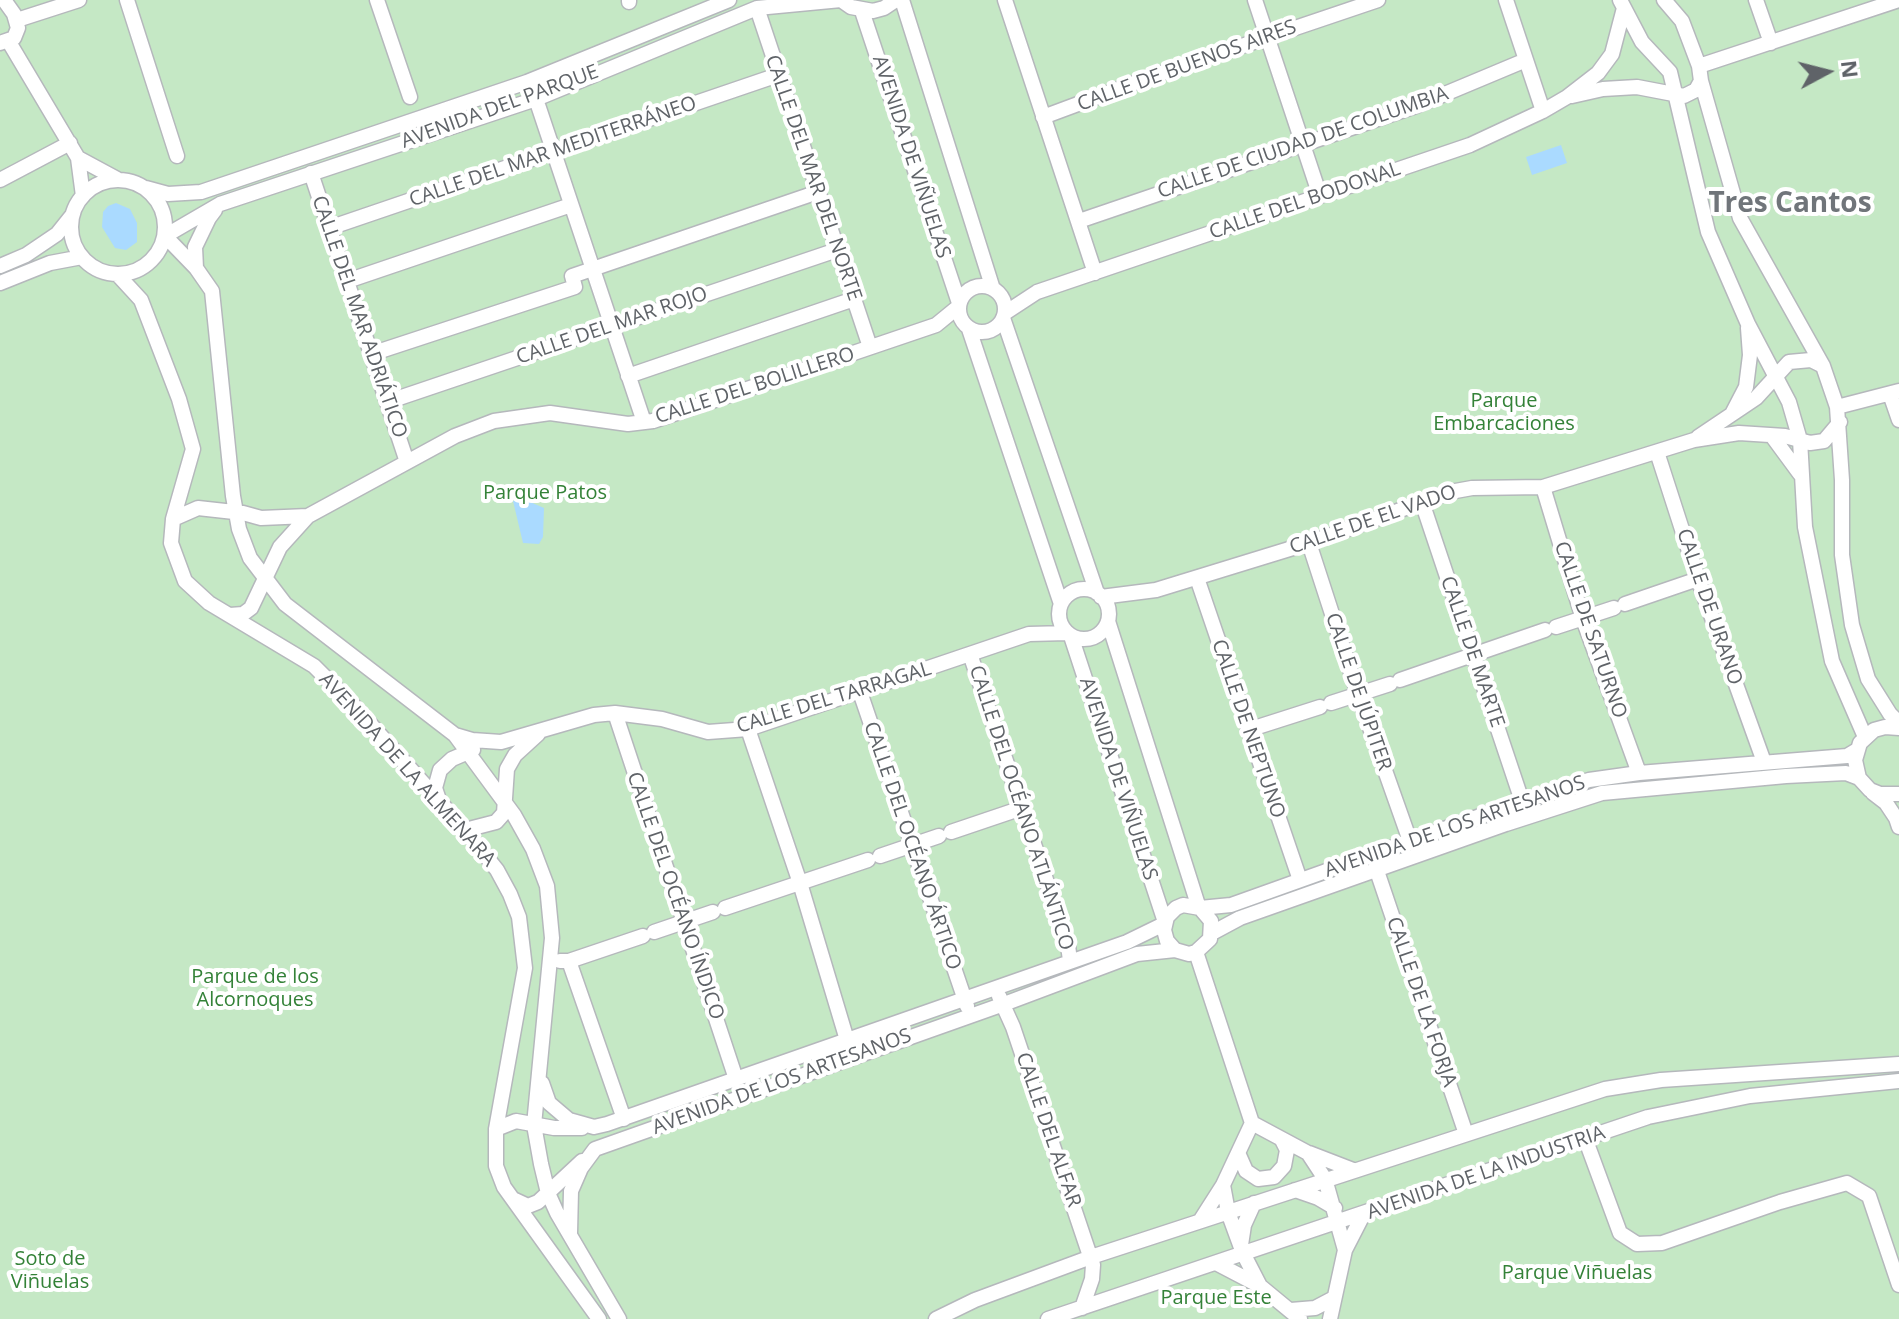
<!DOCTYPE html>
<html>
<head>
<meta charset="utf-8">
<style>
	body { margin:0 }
	#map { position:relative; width:1899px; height:1319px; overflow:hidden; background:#f1efe8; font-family:"Open Sans",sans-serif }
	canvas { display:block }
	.north { position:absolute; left:1787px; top:32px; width:80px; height:80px; -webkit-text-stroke:6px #fff; paint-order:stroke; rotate:83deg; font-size:22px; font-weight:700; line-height:32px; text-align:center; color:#5f6368 }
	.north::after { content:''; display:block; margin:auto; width:28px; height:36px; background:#5f6368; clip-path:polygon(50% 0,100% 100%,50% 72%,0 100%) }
</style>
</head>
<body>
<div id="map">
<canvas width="1899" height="1319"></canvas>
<div class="north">N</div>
</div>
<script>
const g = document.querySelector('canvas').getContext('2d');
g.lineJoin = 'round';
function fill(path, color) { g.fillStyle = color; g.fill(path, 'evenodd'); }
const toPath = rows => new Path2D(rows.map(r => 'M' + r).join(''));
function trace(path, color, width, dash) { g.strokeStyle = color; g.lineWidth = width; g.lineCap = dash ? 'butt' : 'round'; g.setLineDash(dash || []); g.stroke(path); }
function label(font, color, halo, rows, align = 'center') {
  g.font = font + ' "Open Sans",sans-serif'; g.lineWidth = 8; g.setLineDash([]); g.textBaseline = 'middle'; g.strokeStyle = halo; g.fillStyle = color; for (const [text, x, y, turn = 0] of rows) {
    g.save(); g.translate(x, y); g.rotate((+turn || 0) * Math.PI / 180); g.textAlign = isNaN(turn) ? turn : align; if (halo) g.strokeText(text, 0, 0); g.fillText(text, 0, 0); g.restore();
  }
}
fill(toPath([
	[0,0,1899,0,1899,1319,0,1319]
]), '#c5e8c5');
fill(toPath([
	[1561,145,1567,163,1532,175,1526,157],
	[116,203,130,209,137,223,137,242,126,250,115,248,102,227,103,212,108,206],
	[513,501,528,501,544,508,543,537,539,544,523,543]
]), '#aadaff');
const minor = toPath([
	[127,0,177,156],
	[377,0,410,97],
	[629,0,629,2],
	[841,0,851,7,873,11,884,8,896,0],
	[902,0,993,289],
	[1005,0,1095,273],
	[1255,0,1320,196],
	[1506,0,1543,111],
	[1620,0,1642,42,1670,72,1708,232,1748,324,1789,402,1800,440,1805,527,1832,661,1865,737],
	[1664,0,1682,21,1699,66,1701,81,1740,218,1823,366,1837,407,1842,480,1842,555,1852,625,1868,679,1890,714,1899,723],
	[1756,0,1771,43],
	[757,8,870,347],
	[862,11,959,303],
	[17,20,79,0],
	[9,42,78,158,83,196],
	[0,43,14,38,18,28,14,14,4,0],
	[1699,66,1899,0],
	[1572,96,1603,89,1637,87,1684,96,1696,90,1701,81],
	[536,99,644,422],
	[1043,117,1156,75,1378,0],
	[78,158,117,179],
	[311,173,407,462],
	'71 227a47 47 0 1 1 94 0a47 47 0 1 1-94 0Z',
	[0,180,70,143],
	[146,188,168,194,201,192,527,82,729,0],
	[1079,221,1416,106,1526,60],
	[329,228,778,75],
	[165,236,196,268,212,291,233,496,239,529,250,558,285,604,455,735,514,815,533,849,547,886,552,938,534,1125,541,1164,548,1193,557,1213,619,1319],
	[165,236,220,204,536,99,757,8,841,0],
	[0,266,26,255,57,234,73,214],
	[196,268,195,247,209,218,215,210],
	[118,275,141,300,179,399,193,449,173,519,171,543,185,581,209,603,314,666,356,708,465,830,497,870,510,894,519,917,525,968,496,1129,496,1166,504,1187,599,1319],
	[347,281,571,205],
	[0,283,50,263,82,257],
	'959 309a23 23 0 1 1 46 0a23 23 0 1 1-46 0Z',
	[1005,313,1037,292,1470,145,1543,111,1567,97,1598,73,1612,54,1624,8],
	[1003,318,1097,593],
	[969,329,1061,604],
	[371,354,575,287,572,276,818,192],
	[628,376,854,299],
	[1890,394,1899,420],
	[387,402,837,250],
	[1837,407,1899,391],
	[1733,412,1746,387,1750,355,1748,328],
	[1772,436,1800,474],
	[1698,437,1756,398,1789,362,1811,360,1823,366],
	[1657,452,1698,579,1764,762],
	[1543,487,1583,619,1639,773],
	[1422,502,1522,801],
	[173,519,198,508,243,513,261,518,308,516],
	[1309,543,1358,694,1410,841],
	[1197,578,1300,880],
	'1059 614a25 25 0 1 1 50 0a25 25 0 1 1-50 0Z',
	[1101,597,1156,590,1309,543,1450,492,1472,488,1543,487,1694,440,1739,433,1785,436,1810,443,1824,441,1840,422],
	[1625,604,1698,579],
	[230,615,243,614,251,608,280,547,308,516,455,436,494,421,550,413,628,424,653,421,936,325,958,307],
	[1108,621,1199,908],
	[1556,627,1614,608],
	[1071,636,1165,922],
	[970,654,1068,945,1070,961],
	[1400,680,1545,630],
	[860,692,967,1006],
	[1331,703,1390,684],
	[615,713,736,1079],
	[1899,728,1885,727,1874,730,1860,743,1855,760,1859,778,1870,790,1880,794,1899,794],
	[748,729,800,883,847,1040],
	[1248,730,1320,707],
	[455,735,472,740,501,742,594,715,615,713,662,719,708,732,748,729,1029,634,1067,633],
	[1873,793,1886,803,1896,818,1899,827],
	[439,800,435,788,440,770,452,759,473,750],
	[465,830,496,822,504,813,507,769,515,755,538,734],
	[951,832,1022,808],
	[880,856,939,836],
	[1377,871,1466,1134],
	[725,908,868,860],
	[1200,908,1211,921,1210,939,1196,952,1189,954,1175,950,1167,941,1164,930,1167,917,1176,908,1183,905,1200,908,1231,905,1522,801,1589,780,1639,773,1847,756,1857,750],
	[654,932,713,912],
	[1212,933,1240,918,1506,824,1602,793,1786,776,1846,773,1859,778],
	[1196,952,1252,1123],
	[560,961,569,961,643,936],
	[569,961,624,1119],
	[999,996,1013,1027,1093,1265,1092,1279,1082,1308],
	[542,1083,549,1103,569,1120,594,1127,607,1124,1127,942,1164,924],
	[1252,1123,1308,1153,1325,1179,1345,1250,1330,1319],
	[1252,1123,1223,1185,1228,1212,1243,1253,1260,1286,1300,1319],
	[496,1129,516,1121,554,1128,582,1128],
	[1585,1138,1620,1233,1637,1244,1662,1243,1780,1202,1847,1183,1869,1196,1899,1285],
	[1309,1153,1353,1170],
	[1239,1155,1246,1171,1258,1179,1274,1177,1284,1166,1287,1150,1282,1140],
	[1295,1190,1318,1198,1335,1208],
	[513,1199,528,1206,538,1202,582,1161],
	[1200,1221,1223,1185],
	[570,1233,571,1191,581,1168,595,1149,1004,1004,1137,954,1175,950],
	[1241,1245,1244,1225,1254,1203],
	[1345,1250,1363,1215],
	[1216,1263,1260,1286],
	[1291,1310,1315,1308,1334,1298],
	[936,1319,975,1300,1091,1257,1605,1089,1661,1080,1899,1064],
	[1048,1319,1648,1117,1750,1096,1899,1081]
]);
trace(minor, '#b5b8bc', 17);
trace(minor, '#fff', 14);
label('20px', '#5f6368', '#fff', [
	["CALLE DE BUENOS AIRES",1187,66,-20],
	["AVENIDA DEL PARQUE",500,107,-20],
	["CALLE DE CIUDAD DE COLUMBIA",1303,143,-19],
	["CALLE DEL MAR MEDITERRÁNEO",553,152,-19],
	["AVENIDA DE VIÑUELAS",911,157,72],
	["CALLE DEL MAR DEL NORTE",813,178,71],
	["CALLE DEL BODONAL",1305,201,-19],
	["CALLE DEL MAR ADRIÁTICO",359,317,71],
	["CALLE DEL MAR ROJO",612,326,-19],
	["CALLE DEL BOLILLERO",755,386,-18],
	["CALLE DE EL VADO",1373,520,-19],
	["CALLE DE URANO",1709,607,71],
	["CALLE DE SATURNO",1590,630,71],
	["CALLE DE MARTE",1472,652,71],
	["CALLE DE JÚPITER",1358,692,71],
	["CALLE DEL TARRAGAL",834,698,-17],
	["CALLE DE NEPTUNO",1248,729,71],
	["AVENIDA DE LA ALMENARA",407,770,48],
	["AVENIDA DE VIÑUELAS",1118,779,72],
	["CALLE DEL OCÉANO ATLÁNTICO",1021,808,72],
	["AVENIDA DE LOS ARTESANOS",1455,827,-19],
	["CALLE DEL OCÉANO ÁRTICO",912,846,71],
	["CALLE DEL OCÉANO ÍNDICO",675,896,71],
	["CALLE DE LA FORJA",1421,1002,71],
	["AVENIDA DE LOS ARTESANOS",782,1082,-20],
	["CALLE DEL ALFAR",1048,1130,71],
	["AVENIDA DE LA INDUSTRIA",1486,1173,-19]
]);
label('20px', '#348238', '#fff', [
	["Parque",1504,401],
	["Embarcaciones",1504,424],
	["Parque Patos",545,493],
	["Parque de los",255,977],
	["Alcornoques",255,1000],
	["Soto de",50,1259],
	["Viñuelas",50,1282],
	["Parque Viñuelas",1577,1273],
	["Parque Este",1216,1298]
]);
label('bold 28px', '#70757a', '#fff', [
	["Tres Cantos",1790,204]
]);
</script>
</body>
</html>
